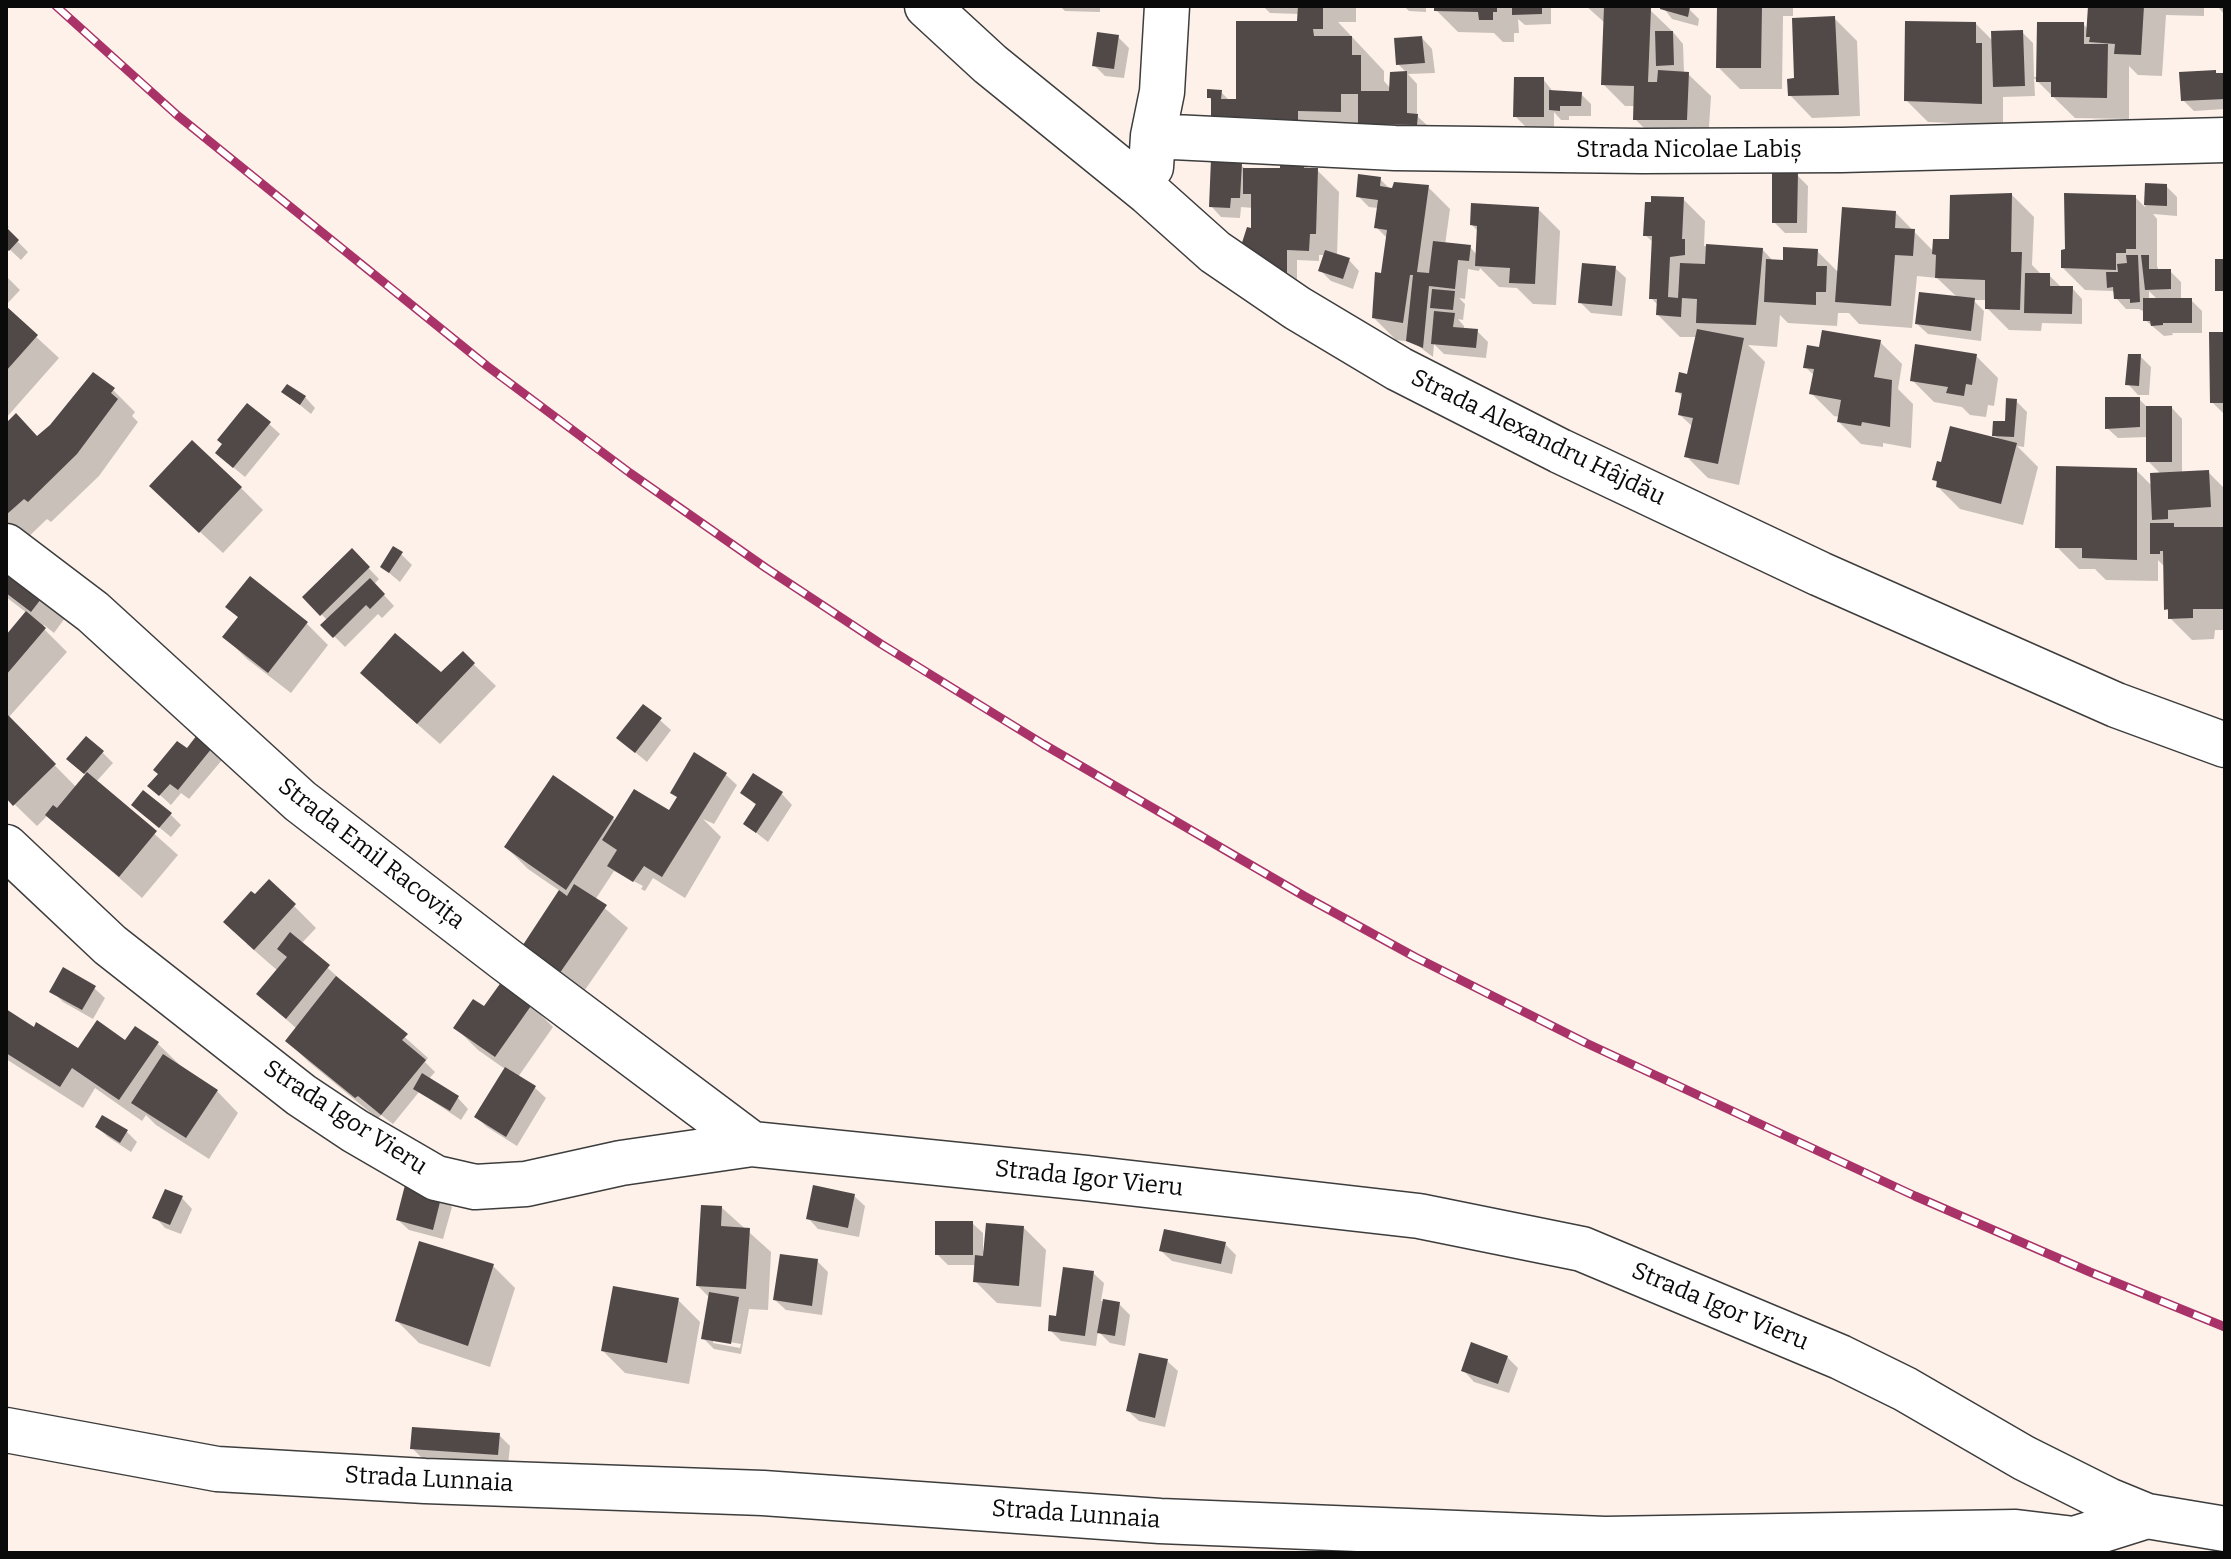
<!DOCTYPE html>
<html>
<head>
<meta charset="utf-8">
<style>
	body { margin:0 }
	#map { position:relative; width:2231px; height:1559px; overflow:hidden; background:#fdf1e9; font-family:Bitter,serif }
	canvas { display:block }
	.frame { position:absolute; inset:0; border:8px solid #0a0a0a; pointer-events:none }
</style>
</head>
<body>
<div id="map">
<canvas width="2231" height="1559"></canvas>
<div class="frame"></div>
</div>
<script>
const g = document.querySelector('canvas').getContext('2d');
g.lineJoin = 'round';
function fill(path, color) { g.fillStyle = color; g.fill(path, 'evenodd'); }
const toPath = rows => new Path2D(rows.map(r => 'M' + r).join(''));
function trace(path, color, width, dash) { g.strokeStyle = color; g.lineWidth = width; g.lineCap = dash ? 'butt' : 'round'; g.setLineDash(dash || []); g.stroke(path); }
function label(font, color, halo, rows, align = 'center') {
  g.font = font + ' Bitter,serif'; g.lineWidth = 8; g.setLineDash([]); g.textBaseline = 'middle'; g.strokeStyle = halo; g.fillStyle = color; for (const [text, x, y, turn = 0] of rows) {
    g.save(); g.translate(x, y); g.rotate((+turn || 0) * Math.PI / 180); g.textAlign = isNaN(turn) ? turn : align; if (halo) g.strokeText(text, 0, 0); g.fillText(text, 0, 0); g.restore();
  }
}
fill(toPath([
	[1060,6,1100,6,1100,12,1065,11],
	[1263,6,1356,6,1356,22,1338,22,1384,71,1384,81,1391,89,1392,74,1407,73,1398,64,1422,38,1432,49,1435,73,1408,74,1417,84,1417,116,1428,126,1427,135,1224,127,1213,116,1213,102,1209,97,1221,92,1230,101,1238,101,1299,23,1300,14,1270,13],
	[1404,6,1426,6,1426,12,1409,11],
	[1436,6,1551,6,1551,24,1525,25,1518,19,1519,33,1514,33,1514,42,1503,42,1494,33,1458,32,1436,10],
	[1586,6,1636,6,1636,9,1650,10,1673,32,1683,44,1684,73,1688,74,1711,96,1708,142,1657,141,1635,119,1635,106,1625,106,1603,84,1605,23],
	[1662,6,1686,6,1699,19,1698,26,1672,19],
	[1719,6,1793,6,1793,16,1783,16,1782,89,1740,89,1718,67],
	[2090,6,2204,6,2204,16,2166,15,2162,76,2138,75,2129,66,2129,119,2075,118,2034,78,2035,96,2003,97,2003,125,1928,122,1906,100,1976,24,1993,41,2022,32,2033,43,2034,77,2038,77,2083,24,2088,29],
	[2218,6,2225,6,2225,15,2218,7],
	[1834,18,1857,41,1860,116,1812,118,1790,95,1796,80],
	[1118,37,1129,48,1124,78,1105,76,1094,65],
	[2218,75,2225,75,2225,109,2194,111,2183,100],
	[1543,79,1554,93,1581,94,1591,104,1591,116,1569,116,1569,120,1561,120,1554,112,1554,127,1526,127,1515,116],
	[1304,164,1310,170,1317,170,1339,192,1337,256,1349,260,1359,271,1353,289,1331,281,1321,271,1326,255,1319,255,1319,261,1297,260,1297,287,1268,271,1253,230,1253,208,1241,207,1240,218,1221,217,1211,206,1241,165,1246,170,1282,170],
	[1797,175,1808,186,1807,233,1785,233,1774,222],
	[1380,179,1390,189,1428,187,1450,209,1445,245,1470,247,1477,255,1478,231,1472,225,1538,209,1560,231,1556,305,1533,304,1517,288,1499,287,1480,268,1479,271,1468,269,1465,299,1459,298,1465,304,1463,320,1458,319,1464,326,1464,330,1477,331,1488,342,1486,358,1444,354,1434,344,1433,357,1413,342,1396,340,1374,318,1388,239,1376,227,1378,208,1369,207,1358,196],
	[2147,186,2166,186,2177,197,2177,216,2153,214,2157,219,2157,266,2159,271,2170,271,2181,282,2181,300,2191,300,2202,311,2202,333,2172,333,2173,335,2164,336,2145,320,2145,312,2139,309,2126,309,2116,298,2113,291,2085,290,2063,268,2135,197,2145,207],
	[2149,291,2158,300,2149,300],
	[2012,195,2034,217,2032,265,2042,275,2049,275,2060,286,2072,288,2082,299,2082,324,2042,323,2041,331,2009,330,1987,308,1987,300,1973,300,1984,311,1981,341,1928,334,1917,324,1958,298,1937,278,1917,276,1912,328,1859,324,1849,313,1838,313,1837,326,1788,323,1780,315,1777,347,1748,345,1765,362,1739,485,1708,478,1686,456,1693,427,1680,415,1683,397,1677,391,1689,376,1697,337,1680,337,1658,315,1658,305,1651,298,1654,243,1645,235,1683,199,1705,221,1704,246,1762,249,1774,262,1785,262,1817,251,1839,273,1896,213,1934,252],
	[6,224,9,227,6,230,28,252,21,260,6,246],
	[1615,268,1626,278,1622,316,1591,313,1580,302],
	[6,276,20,290,6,305],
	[6,309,59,358,6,418],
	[2225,334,2225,415,2212,402],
	[1880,342,1902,364,1898,389,1913,404,1911,448,1883,443,1883,447,1861,444,1839,422,1840,417,1834,416,1812,394,1815,376,1805,367],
	[1976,356,1998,378,1994,406,1988,405,1986,417,1970,415,1962,407,1934,402,1912,380],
	[2140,356,2151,367,2149,395,2138,395,2128,384],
	[113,390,135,412,132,416,138,422,99,476,51,522,47,519,20,545,6,531,6,425,38,438],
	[284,392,305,397,315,408,311,414],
	[2139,399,2148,408,2172,408,2182,419,2182,473,2208,472,2225,489,2225,630,2215,630,2214,639,2192,640,2170,618,2170,613,2166,609,2165,567,2158,560,2158,581,2106,580,2095,569,2079,569,2057,547,2136,470,2152,486,2162,475,2148,461,2148,437,2118,438,2107,428],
	[2016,401,2027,412,2024,447,2017,446,2038,467,2023,525,1960,509,1938,487,1939,484,1934,480,2001,441,1994,435,2007,424],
	[248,405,280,434,245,477,228,463],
	[241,488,263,510,223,553,174,508],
	[352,551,379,579,374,584,394,606,382,618,378,614,345,647,323,625,328,621,304,597],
	[401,554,412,565,400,582,382,567],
	[6,567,43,596,65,618,54,633,44,625,42,627,67,652,8,718,77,788,87,776,79,769,102,752,113,763,96,782,178,855,142,898,48,815,37,826,6,796,6,637,27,613,6,597],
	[228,607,306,623,328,645,291,693,247,659,225,637,239,618],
	[463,654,496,686,440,744,384,695,441,675],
	[644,706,671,730,647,762,630,748],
	[198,738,222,760,189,799,181,793,171,805,150,786],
	[695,755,726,775,737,785,714,824,703,819,721,837,685,898,653,878,645,891,641,889,643,886,614,871,595,900,628,928,580,997,544,972,560,891,528,869,506,847,613,818,616,822,670,813,679,799,673,793],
	[754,776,782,794,792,805,768,842,745,824,757,806,742,793],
	[170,814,181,825,171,837,144,815],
	[294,906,316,928,301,944,428,1058,425,1062,435,1072,428,1080,458,1098,468,1109,461,1120,419,1092,393,1124,381,1115,378,1119,309,1062,287,1041,297,1029,258,994,278,971,247,944],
	[94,988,105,998,93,1019,63,1002,52,991],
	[531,1005,553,1027,518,1077,535,1088,546,1098,517,1146,487,1127,476,1117,505,1069,478,1050,456,1028,484,1009],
	[6,1012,34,1029,78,1051,126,1043,136,1028,158,1044,180,1065,217,1091,238,1113,209,1159,156,1125,146,1115,142,1121,95,1088,83,1108,6,1059],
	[103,1117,127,1132,137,1142,131,1152,108,1137,97,1127],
	[441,1196,452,1207,443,1239,409,1230,398,1220],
	[854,1196,865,1206,859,1237,818,1229,808,1218],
	[182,1198,192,1209,181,1234,165,1228,155,1217],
	[721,1207,771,1252,768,1310,749,1309,741,1354,714,1349,703,1338,710,1298,698,1286],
	[713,1339,741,1344,740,1348,713,1343],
	[972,1223,983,1233,983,1251,1024,1228,1046,1250,1041,1307,997,1303,975,1281,976,1265,948,1265,937,1254],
	[1225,1244,1236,1255,1232,1274,1172,1261,1161,1251],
	[817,1261,828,1272,822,1315,786,1310,775,1300],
	[493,1266,515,1288,490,1367,419,1343,397,1321],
	[1093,1273,1104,1283,1101,1301,1119,1304,1130,1315,1125,1346,1110,1343,1098,1331,1096,1346,1061,1341,1050,1330],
	[678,1300,700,1322,689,1384,625,1373,603,1351],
	[1507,1357,1518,1368,1509,1393,1474,1382,1464,1371],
	[1167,1361,1178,1371,1165,1427,1139,1421,1128,1411],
	[499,1435,510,1446,508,1465,423,1459,412,1448]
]), '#0003');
fill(toPath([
	[1298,6,1323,6,1323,29,1313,29,1314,36,1352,36,1352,55,1361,55,1361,91,1389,91,1390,72,1407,71,1407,113,1418,114,1417,125,1358,124,1358,94,1341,94,1341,112,1298,111,1298,123,1263,122,1264,118,1211,117,1211,98,1207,98,1207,89,1222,90,1221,99,1236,99,1236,21,1297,21],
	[1434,6,1497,6,1497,12,1493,12,1493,20,1479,20,1478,12,1434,11],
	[1512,6,1542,6,1542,14,1512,15],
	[1604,6,1651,8,1648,82,1657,82,1658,70,1689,72,1687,120,1633,120,1634,86,1601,85],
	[1660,6,1687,6,1690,7,1688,17,1660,9],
	[1717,6,1762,6,1761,68,1716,68],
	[2088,6,2144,6,2141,55,2114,54,2115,44,2089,42,2090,37,2086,37],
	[1835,16,1839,95,1788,96,1787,79,1794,78,1792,18],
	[1905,21,1976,22,1976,43,1982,43,1982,104,1904,101],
	[2037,22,2084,22,2084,44,2108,44,2107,98,2051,97,2051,82,2036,82],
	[2023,30,2025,86,1993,87,1991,31],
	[1655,31,1673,31,1674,65,1656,66],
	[1097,32,1119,35,1114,69,1092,66],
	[1422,36,1425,63,1396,65,1394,38],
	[2216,70,2216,73,2225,73,2225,99,2181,101,2179,72],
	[1514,77,1544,77,1544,117,1513,117],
	[1549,90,1582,92,1581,106,1560,106,1560,111,1549,110],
	[1211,159,1242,163,1240,198,1231,198,1230,208,1209,207],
	[1280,161,1304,162,1304,168,1318,168,1316,234,1310,234,1309,251,1287,250,1287,278,1240,249,1247,227,1251,228,1251,194,1243,194,1243,168,1280,168],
	[1772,173,1798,173,1797,223,1772,223],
	[1358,174,1381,177,1380,186,1392,188,1394,182,1429,185,1417,272,1429,273,1433,241,1471,245,1469,261,1458,260,1455,289,1429,286,1423,348,1406,341,1413,275,1410,275,1403,323,1372,318,1375,272,1381,273,1387,230,1374,228,1378,200,1356,197],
	[2145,183,2167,184,2167,206,2144,205],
	[2012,193,2011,252,2022,252,2020,310,1985,309,1985,280,1935,278,1936,255,1932,254,1933,239,1949,239,1950,195],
	[2064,193,2136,195,2136,249,2126,249,2126,253,2116,253,2116,270,2061,268,2061,250,2065,249],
	[1651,196,1684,197,1682,239,1685,239,1685,255,1670,257,1668,297,1678,298,1680,263,1705,264,1706,244,1763,248,1756,325,1696,323,1697,299,1682,298,1681,317,1656,315,1657,299,1649,299,1652,236,1643,236,1645,202,1651,202],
	[1471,203,1539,207,1535,284,1509,283,1510,268,1475,266,1477,226,1470,225],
	[1842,207,1896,211,1895,228,1915,229,1913,256,1895,255,1891,306,1835,302],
	[6,227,19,240,9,251,6,248],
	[1783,247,1818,249,1817,266,1827,266,1826,292,1816,292,1816,305,1764,302,1766,259,1783,260],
	[1325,250,1350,258,1343,279,1318,271],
	[2126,255,2138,255,2140,302,2130,303,2130,299,2114,299,2113,287,2107,288,2106,272,2118,272,2117,264,2127,263],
	[2141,255,2149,255,2149,269,2171,269,2171,289,2145,290],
	[2215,259,2225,259,2225,291,2215,291],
	[1582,263,1616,266,1612,306,1578,303],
	[2025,273,2050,273,2050,286,2073,286,2072,314,2024,313],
	[1432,289,1455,291,1453,310,1430,308],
	[1919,292,1975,298,1971,331,1915,324],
	[2143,298,2192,298,2192,323,2163,323,2163,325,2151,326,2150,321,2143,321],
	[6,306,38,335,6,371],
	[1434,311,1455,313,1453,327,1478,329,1476,348,1431,344],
	[1697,329,1744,338,1718,464,1684,457,1693,418,1678,415,1682,393,1675,392,1679,372,1687,374],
	[1822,330,1881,340,1874,377,1892,380,1890,427,1862,422,1861,426,1837,422,1841,400,1809,394,1814,369,1803,368,1807,345,1819,347],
	[2209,332,2225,332,2225,403,2210,403],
	[1915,344,1977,354,1972,385,1966,384,1964,396,1946,393,1948,387,1910,381],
	[2128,354,2141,354,2139,386,2125,385],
	[93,372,115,388,111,393,118,399,77,454,28,502,24,499,6,515,6,423,16,413,37,436,50,425],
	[287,384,306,396,300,405,281,392],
	[2105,397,2140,397,2140,427,2105,429],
	[2006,398,2017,399,2014,437,1992,436,1993,421,2005,421],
	[247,403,271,422,233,468,215,453,222,444,217,440],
	[2146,406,2172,406,2172,462,2146,462],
	[1950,426,2017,443,2001,504,1936,487,1937,481,1932,480,1937,461,1941,462],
	[192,440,242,487,199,533,149,486],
	[2056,466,2137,468,2137,560,2082,558,2082,548,2055,548],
	[2209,470,2211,507,2168,510,2168,519,2152,520,2150,473],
	[2150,523,2174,523,2174,527,2225,527,2225,609,2193,609,2193,618,2168,619,2168,609,2164,610,2163,551,2160,551,2160,554,2150,554],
	[393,546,403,552,389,573,380,567],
	[352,548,370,567,320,616,302,597],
	[6,565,44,595,31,612,6,593],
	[250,576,308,622,268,673,222,637,238,617,225,607],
	[370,578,385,594,370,609,366,605,333,638,320,625],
	[26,611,46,628,6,675,6,635],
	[395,633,441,672,463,651,475,663,417,724,360,673],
	[643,704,662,718,635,753,616,738],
	[8,715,56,764,13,806,6,798,6,718],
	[197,735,212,748,178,790,170,784,159,796,147,786,158,774,153,770,177,741,187,748],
	[86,736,104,751,84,774,66,759],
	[694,752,727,773,662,877,644,866,633,882,607,866,617,850,602,840,634,789,669,810,677,797,670,793],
	[87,772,157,831,119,877,45,815,53,805,57,808],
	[753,773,783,792,756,833,743,824,756,804,740,793],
	[553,775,614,817,566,890,504,847],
	[143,790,172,813,159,828,131,805],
	[269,879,296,904,254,950,223,922,251,891,255,894],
	[574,884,607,905,557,977,519,951,559,890,567,896],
	[290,932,330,965,286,1019,256,994,287,957,277,949],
	[63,967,96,986,82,1010,49,992],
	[336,976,408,1034,402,1040,426,1060,381,1115,358,1096,355,1098,285,1041],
	[502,981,533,1003,495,1057,453,1028,473,999,484,1006],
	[6,1009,34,1027,36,1022,78,1048,97,1020,125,1040,135,1026,159,1042,119,1100,72,1068,60,1087,6,1053],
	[163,1054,218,1090,186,1138,131,1103],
	[505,1067,536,1086,506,1137,474,1117],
	[422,1073,459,1096,450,1111,413,1089],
	[102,1115,128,1130,120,1143,95,1127],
	[405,1185,442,1194,433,1230,396,1220],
	[813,1185,855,1194,848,1228,806,1219],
	[165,1189,183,1196,170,1225,152,1218],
	[701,1205,722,1206,721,1226,750,1228,746,1289,696,1286],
	[935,1221,973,1221,973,1255,935,1255],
	[986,1223,1024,1226,1019,1286,973,1282,975,1255,983,1256],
	[1164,1229,1226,1242,1221,1264,1159,1251],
	[419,1241,494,1264,468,1346,395,1321],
	[780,1254,818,1259,812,1306,773,1300],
	[1063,1267,1094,1271,1085,1336,1048,1331,1049,1315,1056,1316],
	[613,1286,679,1298,667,1363,601,1351],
	[709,1292,739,1297,731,1344,701,1339],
	[1103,1299,1120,1302,1115,1336,1097,1333],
	[1471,1342,1508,1356,1498,1384,1461,1371],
	[1139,1353,1168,1359,1155,1418,1126,1411],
	[412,1427,500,1433,498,1455,410,1449]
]), '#514848');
const minor = toPath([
	[927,6,990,64,1149,193,1215,252,1297,308,1399,369,1560,451,1820,574,2116,705,2225,745],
	[1153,136,1395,148,1642,151,1842,150,2225,140],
	[1151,167,1153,136,1162,92,1167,6],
	[6,546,93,612,300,801,505,959,752,1144],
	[6,847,110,945,301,1095,355,1131,436,1178,475,1187,526,1184,621,1163,752,1144,1086,1178,1419,1216,1582,1249,1840,1357,1905,1389,2024,1458,2108,1500,2147,1516,2225,1529],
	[6,1430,217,1469,425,1481,763,1493,1160,1521,1605,1539,2016,1532,2074,1539,2147,1516]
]);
trace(minor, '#3d3d3d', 47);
trace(minor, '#fff', 44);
const rail = toPath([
	[56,6,177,115,487,366,630,473,766,568,881,644,1043,744,1304,896,1415,957,1586,1043,1915,1196,2090,1272,2225,1327]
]);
trace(rail, '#a93368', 9);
trace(rail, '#fff', 6, [18]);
label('24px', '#0a0a0a', '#fff', [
	["Strada Nicolae Labiș",1689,150],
	["Strada Alexandru Hâjdău",1538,438,26],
	["Strada Emil Racovița",371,854,38],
	["Strada Igor Vieru",345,1118,33],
	["Strada Igor Vieru",1089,1179,6],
	["Strada Igor Vieru",1720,1307,23],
	["Strada Lunnaia",429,1480,3],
	["Strada Lunnaia",1076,1515,4]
]);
</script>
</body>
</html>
